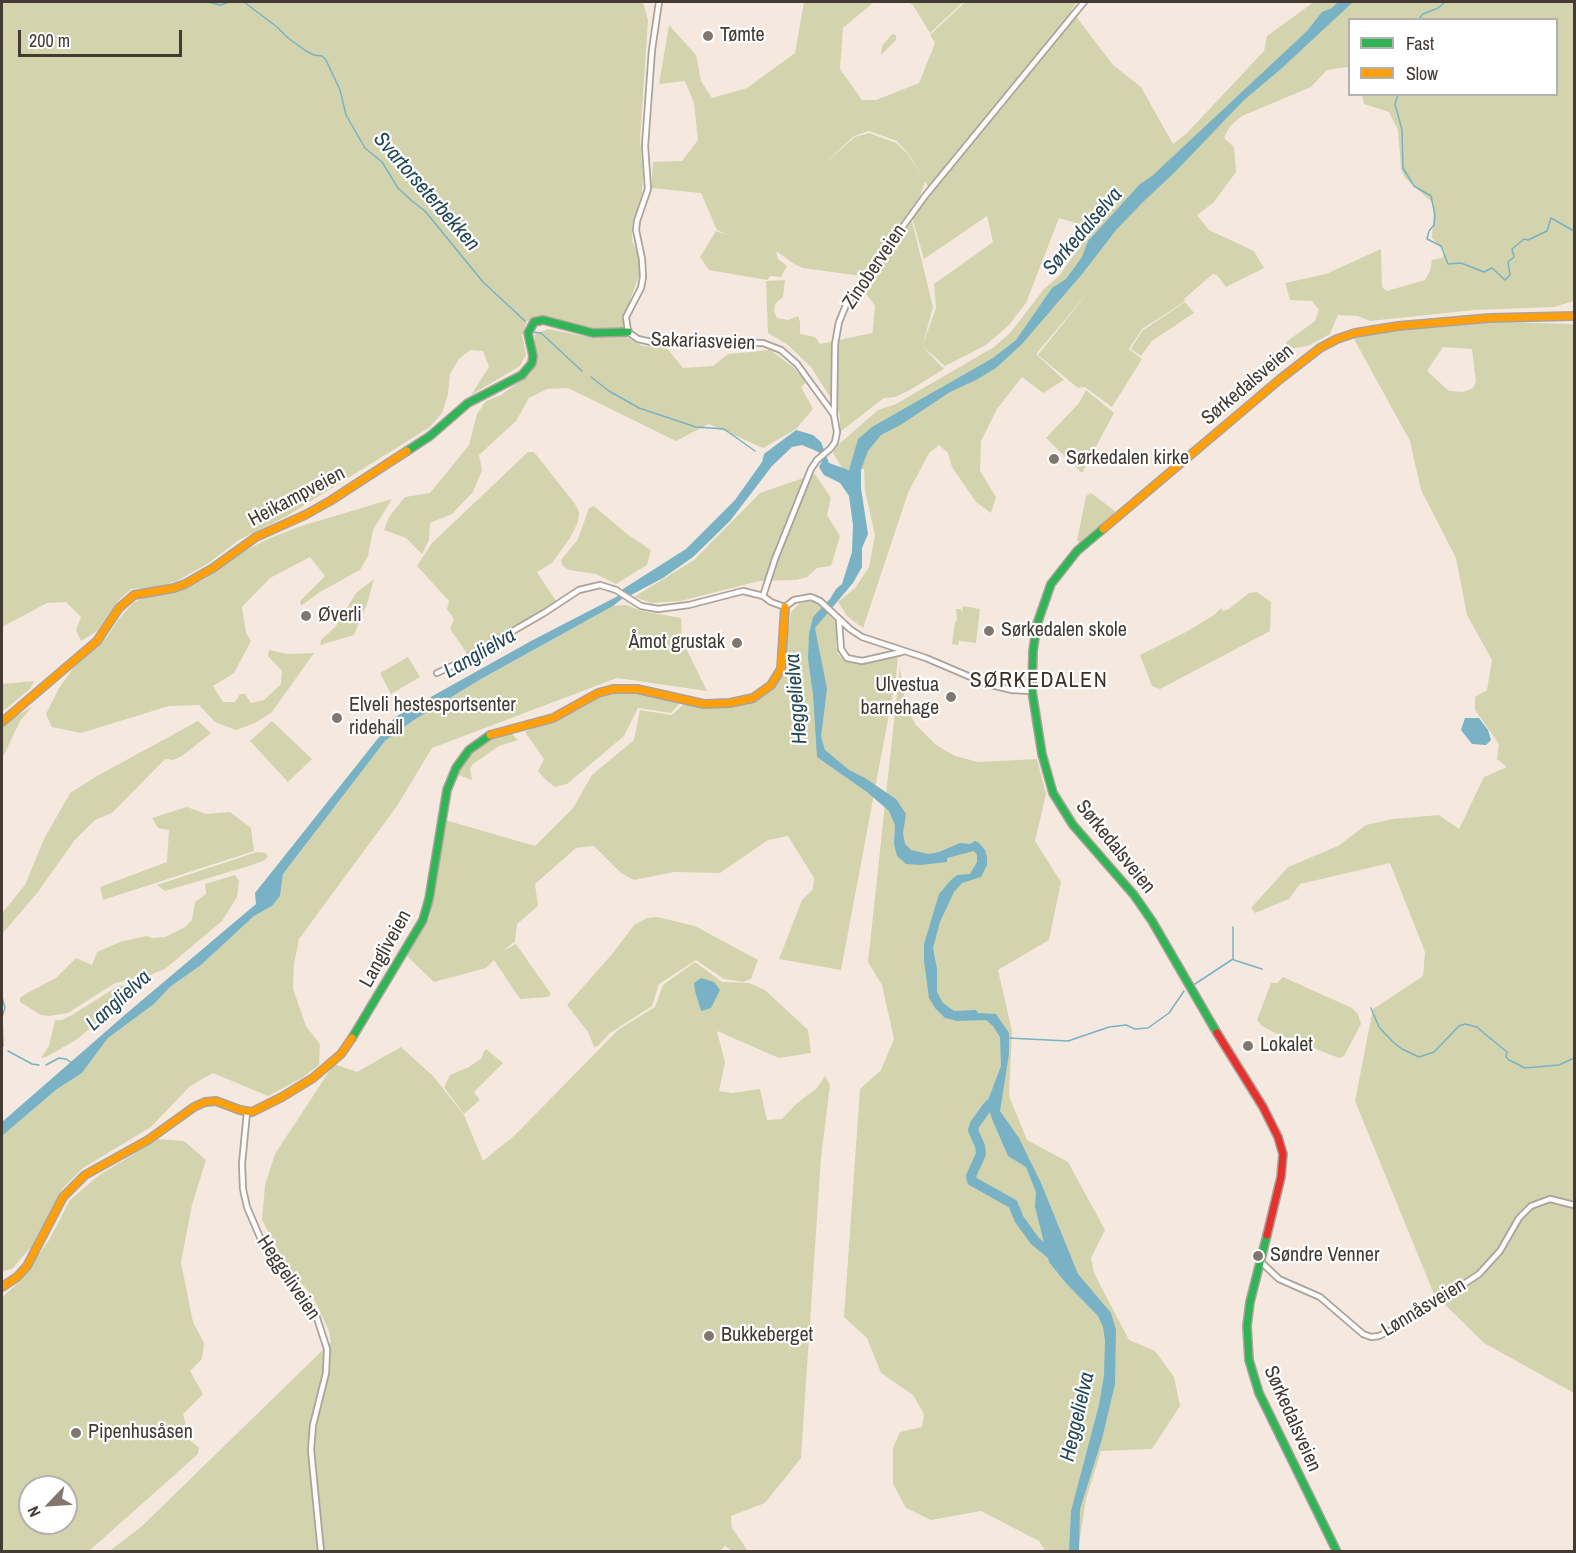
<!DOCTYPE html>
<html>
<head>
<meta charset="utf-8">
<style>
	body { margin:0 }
	#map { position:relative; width:1576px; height:1553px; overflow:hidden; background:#f5e9df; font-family:"Archivo Narrow",sans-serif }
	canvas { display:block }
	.frame { position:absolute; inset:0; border:3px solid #423a33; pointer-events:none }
	.legend { position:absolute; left:1348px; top:18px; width:210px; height:78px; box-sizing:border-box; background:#fff; border:2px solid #b3b0ad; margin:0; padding:8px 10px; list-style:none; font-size:18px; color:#423a33 }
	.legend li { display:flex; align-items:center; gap:12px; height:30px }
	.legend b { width:30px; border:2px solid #b3b0ad }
	.north { position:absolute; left:18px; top:1475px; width:60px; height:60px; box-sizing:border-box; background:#fff; border:2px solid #b3b0ad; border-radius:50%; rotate:245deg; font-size:16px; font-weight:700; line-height:24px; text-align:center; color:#423a33 }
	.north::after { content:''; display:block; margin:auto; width:21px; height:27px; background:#81776f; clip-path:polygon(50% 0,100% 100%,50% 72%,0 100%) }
	.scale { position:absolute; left:18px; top:30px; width:164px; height:27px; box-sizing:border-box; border:3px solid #423a33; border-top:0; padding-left:8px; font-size:18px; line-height:21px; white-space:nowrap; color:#423a33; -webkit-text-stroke:4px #fff; paint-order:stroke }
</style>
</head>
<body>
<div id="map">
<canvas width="1576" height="1553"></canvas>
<div class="frame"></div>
<ul class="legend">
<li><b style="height:8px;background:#30b455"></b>Fast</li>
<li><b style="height:8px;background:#ff9f0a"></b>Slow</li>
</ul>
<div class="north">N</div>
<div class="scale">200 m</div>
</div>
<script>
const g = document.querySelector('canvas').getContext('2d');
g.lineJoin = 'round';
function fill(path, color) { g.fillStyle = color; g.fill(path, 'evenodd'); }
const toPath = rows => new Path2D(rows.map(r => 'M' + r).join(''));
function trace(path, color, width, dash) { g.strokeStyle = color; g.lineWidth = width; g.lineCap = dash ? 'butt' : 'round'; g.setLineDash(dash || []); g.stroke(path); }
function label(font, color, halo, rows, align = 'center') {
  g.font = font + ' "Archivo Narrow",sans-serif'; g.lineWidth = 4.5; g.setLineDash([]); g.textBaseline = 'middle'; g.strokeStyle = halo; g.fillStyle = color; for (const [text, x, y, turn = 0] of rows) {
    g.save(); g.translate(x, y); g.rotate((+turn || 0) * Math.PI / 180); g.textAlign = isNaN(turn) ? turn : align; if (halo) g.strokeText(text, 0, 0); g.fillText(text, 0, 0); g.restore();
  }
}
fill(toPath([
	[2,2,643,2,648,20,640,140,643,176,642,194,632,225,632,241,639,255,641,270,623,320,623,329,586,330,536,317,527,321,522,335,526,355,520,366,471,395,489,367,483,351,470,350,459,359,450,374,448,394,442,413,430,427,287,516,239,540,207,564,177,581,155,587,131,589,118,601,97,631,81,641,76,630,81,617,66,602,47,603,2,627],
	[804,2,874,2,843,28,840,69,862,100,876,100,919,83,935,43,930,35,965,2,1077,2,1071,10,1113,65,1141,87,1173,144,1187,133,1264,51,1267,36,1314,2,1574,2,1574,301,1554,307,1475,310,1370,321,1357,316,1338,315,1330,334,1308,346,1288,349,1286,342,1315,321,1319,310,1312,301,1290,300,1285,283,1326,274,1381,249,1382,287,1387,291,1425,280,1430,271,1432,260,1442,258,1445,252,1432,238,1434,204,1405,178,1401,169,1398,130,1389,112,1364,104,1362,95,1556,94,1556,20,1350,20,1349,69,1346,67,1327,70,1311,87,1242,116,1230,126,1224,138,1234,147,1236,172,1213,203,1197,215,1209,230,1254,251,1264,268,1226,287,1217,275,1213,274,1185,298,1184,302,1142,329,1129,349,1142,359,1112,407,1085,387,1078,388,1038,355,1089,291,1036,354,1064,380,1043,393,1022,377,997,409,981,441,980,471,996,497,991,513,976,502,952,467,948,453,939,445,929,453,908,493,863,628,847,616,838,602,855,588,869,567,875,535,865,491,864,469,843,469,833,453,838,445,878,410,896,404,994,347,1011,332,1044,289,1059,276,1093,228,1059,218,1026,303,1009,325,986,345,945,366,922,346,944,369,910,390,895,397,884,398,840,432,840,416,837,408,811,367,788,345,768,333,766,281,785,280,783,297,775,304,774,311,777,318,788,320,798,316,800,322,800,334,815,337,820,344,872,333,872,337,875,306,862,288,912,221,933,307,923,344,936,308,934,284,993,242,987,216,924,259,912,218,932,193,925,182,920,196,861,276,803,268,794,264,776,251,778,259,787,266,781,277,770,276,767,280,709,270,700,257,716,231,730,236,717,230,701,193,651,188,653,162,682,161,698,140,694,103,685,81,659,84,669,25,696,55,701,81,712,98,747,88,795,53],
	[869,131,897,141,908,153,923,178,907,153,896,143,869,133,855,137,824,164,854,136],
	[907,2,963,2,930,33,913,5],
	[892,34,896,35,896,40,881,55,882,46],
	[1185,302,1194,313,1152,341,1141,356,1131,349,1142,331],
	[1503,322,1574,324,1574,1393,1484,1343,1434,1294,1355,1101,1373,1009,1423,976,1425,952,1390,863,1300,884,1289,899,1255,913,1251,908,1288,867,1338,846,1366,825,1393,819,1439,815,1459,829,1484,777,1507,767,1497,759,1499,744,1475,710,1475,697,1487,690,1492,660,1467,615,1456,558,1421,490,1410,441,1354,339,1377,332],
	[1443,347,1472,349,1476,382,1473,388,1463,392,1449,391,1427,371],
	[548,329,594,338,625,336,642,346,666,347,683,368,713,366,728,354,770,350,793,367,806,382,801,387,813,409,796,429,763,448,709,424,676,441,568,388,547,389,529,398,516,421,479,455,482,470,473,492,452,514,430,523,429,540,422,554,406,538,384,530,389,517,405,497,430,493,469,445,477,414,486,401,501,395,530,374,535,364,535,334],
	[1086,390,1114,413,1082,473,1046,438,1079,403],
	[528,452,534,452,575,504,579,512,578,522,570,538,552,563,537,572,556,601,551,606,467,653,450,629,454,619,447,609,449,601,417,566,432,543],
	[815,474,831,498,827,515,840,536,831,566,817,568,807,577,796,580,759,581,681,601,651,603,634,597,694,560,760,493],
	[1091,493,1115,511,1114,514,1080,543,1077,540,1086,496],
	[392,499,373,530,368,556,360,570,320,592,301,606,300,601,325,576,310,557,270,578,242,607,246,633,251,641,234,673,213,686,223,702,235,702,240,694,245,694,251,703,264,700,281,684,282,671,268,656,269,650,288,654,314,653,272,712,255,723,236,730,215,722,199,705,169,706,81,733,52,727,46,714,59,688,78,662,107,637,118,620,134,602,148,596,178,592,205,579,246,550,268,539,298,527],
	[594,506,627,534,651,550,647,565,616,584,596,574,569,570,564,567,562,564,561,560,578,539,589,508],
	[374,579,367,604,354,635,320,645,321,640,336,626,356,593],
	[1257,592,1271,602,1270,631,1160,689,1152,686,1140,655,1186,632,1214,615,1221,608,1223,611,1229,609,1249,593],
	[814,601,835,621,837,625,836,646,838,654,843,659,851,663,860,663,898,657,896,677,841,970,779,959,802,900,813,889,814,878,788,836,768,840,720,873,674,872,634,880,621,873,594,846,576,848,535,884,538,906,517,924,515,941,503,951,516,944,551,994,548,997,520,999,494,960,486,968,434,982,407,956,430,917,445,820,535,846,573,808,592,775,634,740,640,710,672,715,685,703,714,708,753,702,780,680,791,612,800,603],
	[626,605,642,611,681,618,682,640,707,691,617,678,432,748,397,806,299,939,294,964,293,989,306,1026,320,1044,319,1065,302,1078,268,1096,213,1073,190,1086,151,1127,83,1168,62,1189,31,1247,12,1269,2,1271,2,1136,57,1089,82,1073,108,1038,154,1004,170,987,201,965,254,916,272,906,280,896,283,874,385,741,414,720,481,679,613,606],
	[963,606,980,609,976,643,959,641,958,645,952,644,955,622,957,620,956,609,961,609,962,613],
	[901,656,900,669,906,707,916,725,936,745,955,756,978,762,1037,759,1046,794,1035,841,1061,882,1049,940,998,970,1012,1031,1009,1096,1027,1140,1068,1162,1105,1230,1091,1258,1094,1273,1129,1340,1155,1351,1174,1377,1180,1406,1152,1449,1101,1451,1086,1499,1078,1551,1045,1551,1039,1541,981,1511,931,1520,906,1508,893,1484,893,1448,900,1432,922,1427,924,1414,913,1395,881,1373,867,1338,844,1317,860,1089,881,1070,894,1039,882,985,868,962],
	[408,657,420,677,391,694,380,673],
	[34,681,30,689,2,712,2,684],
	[621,691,642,692,681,702,671,713,638,708,624,736,567,784,555,787,547,781,538,771,544,759,525,732,537,725,562,717,604,694],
	[32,707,20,721,2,759,2,724],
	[198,721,211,733,182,756,173,760,165,759,112,813,95,820,74,841,38,892,2,934,2,913,25,885,44,839,70,793,97,776],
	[272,721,312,759,288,782,250,741],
	[511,733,518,740,499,746,473,764,470,768,472,780,458,775,457,772,464,760,475,748,489,740],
	[187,807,206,814,230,812,251,828,254,851,103,900,100,887,167,862,169,830,158,828,152,818],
	[257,852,266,853,268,857,263,861,246,867,165,891,157,885],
	[235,875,239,881,237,897,222,921,165,969,150,975,115,983,68,1013,50,1016,41,1015,20,1002,20,998,27,993,56,978,76,958,92,965,97,952,120,942,146,936,153,938,165,937,185,927,192,920,195,902,206,894,205,884],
	[657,917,695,926,758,960,751,979,743,982,724,979,696,960,659,984,652,1006,610,1033,598,1046,594,1047,588,1032,567,1005,613,953,634,925,647,918],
	[695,962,722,982,749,983,765,990,808,1030,811,1053,779,1058,717,1031,725,1062,719,1091,732,1093,760,1089,767,1120,782,1119,796,1104,817,1088,825,1076,830,1085,821,1158,801,1458,765,1503,731,1516,732,1528,748,1551,732,1551,725,1546,719,1552,108,1552,141,1527,331,1342,329,1331,313,1297,285,1264,262,1220,265,1185,275,1154,334,1064,357,1072,401,1047,433,1076,464,1115,483,1161,515,1135,618,1030,655,1007,663,985],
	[1283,977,1352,1008,1358,1014,1361,1024,1344,1056,1339,1058,1277,1034,1262,1026,1257,1020,1271,983,1277,983],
	[147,981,76,1040,46,1057,41,1058,49,1046,55,1020,62,1020,72,1015,118,986],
	[486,1049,503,1063,474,1092,480,1100,464,1114,444,1087,450,1075,469,1067,482,1058,483,1053],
	[158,1139,184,1141,206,1160,192,1205,181,1262,193,1322,204,1343,202,1359,190,1371,203,1394,183,1414,190,1440,199,1448,198,1454,89,1551,48,1552,40,1550,33,1551,2,1551,2,1297,18,1283,49,1240,70,1200,98,1176],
	[30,1487,66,1487,66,1523,30,1523]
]), '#d3d4ae');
fill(toPath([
	[1338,2,1353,2,1282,68,1244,100,1175,172,1143,202,1116,230,1083,273,1022,344,996,368,976,380,950,392,902,424,881,435,868,451,861,470,861,488,868,534,862,548,862,567,853,583,815,628,827,689,821,737,825,750,849,770,865,778,896,799,906,814,903,833,905,844,911,850,928,854,939,852,960,843,970,844,975,841,979,843,985,850,987,857,987,865,981,877,962,883,954,892,940,922,933,948,937,969,937,992,943,1003,954,1011,976,1010,978,1013,996,1014,1009,1033,1009,1054,1000,1111,1019,1138,1041,1183,1078,1274,1111,1313,1116,1330,1115,1384,1102,1439,1080,1509,1079,1551,1069,1551,1071,1511,1099,1405,1104,1375,1105,1340,1103,1327,1098,1316,1065,1282,1049,1262,1035,1207,1036,1192,1026,1167,1008,1156,992,1119,987,1103,1001,1066,1000,1037,993,1026,986,1020,957,1021,945,1018,935,1008,929,998,924,961,924,944,939,894,951,880,957,875,970,874,977,862,977,855,974,851,947,858,947,862,921,865,906,864,897,856,894,844,895,825,889,811,867,792,817,757,813,694,808,659,809,634,813,617,830,599,836,589,842,584,852,552,853,525,849,496,840,483,824,475,819,467,823,459,820,453,814,450,802,445,792,447,772,466,730,521,693,557,663,578,631,595,628,594,613,606,481,679,414,720,385,741,283,874,280,896,272,906,254,916,201,965,170,987,154,1004,108,1038,82,1073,57,1089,2,1136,2,1122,127,1013,256,904,255,893,395,717,531,641,618,596,623,592,623,589,686,549,735,500,762,462,764,454,796,430,813,435,821,442,829,463,849,470,858,439,872,427,993,358,1016,340,1052,288,1066,279,1082,257,1088,241,1140,184,1152,176,1307,31,1322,12,1332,8],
	[1465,718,1479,718,1488,730,1491,740,1486,745,1472,744,1461,730],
	[701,978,714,982,720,990,711,1008,701,1011,695,991,694,983]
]), '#78b2c4');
trace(toPath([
	[208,2,220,5,230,2],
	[244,2,277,27,288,38,306,51,314,55,322,56,326,60,340,90,346,115,365,148,382,162,398,188,412,201,425,211,483,282,525,321],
	[1418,20,1423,14,1438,8,1445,2],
	[1398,94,1395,104,1402,130,1403,168,1414,186,1431,196,1435,215,1434,225,1429,231,1427,239,1441,246,1448,264,1461,263,1484,272,1492,268,1505,280,1510,275,1508,262,1514,257,1512,249,1524,239,1528,240,1547,231,1551,218,1574,231],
	[532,332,541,333,582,371],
	[591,377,609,391,639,408,696,427,724,429,755,451],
	[1234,960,1262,969],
	[1195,984,1233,959,1233,927],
	[2,997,5,1008,2,1017,3,1046],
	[1371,1008,1379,1027,1393,1042,1402,1049,1419,1057,1434,1052,1459,1026,1465,1024,1477,1027,1485,1034,1507,1052,1506,1057,1509,1060,1525,1068,1559,1065,1574,1058],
	[1008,1038,1068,1041,1109,1027,1126,1025,1135,1029,1148,1028,1169,1013,1184,991],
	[8,1051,32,1064,39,1065],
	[46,1065,59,1058,66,1059,72,1063]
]), '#78b2c4', 1.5);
trace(toPath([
	[997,1098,988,1106,975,1124,973,1130,980,1146,981,1154,971,1176,972,1181,1013,1204,1019,1219,1035,1241,1057,1259]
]), '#78b2c4', 10);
const street = toPath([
	[659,2,652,50,645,146,648,189,637,221,636,230,642,259,643,277,641,288,626,317,628,332,638,339,651,342,763,343,781,350,797,364,834,415],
	[763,596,775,559,811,469,817,460,831,448,835,442,837,432,834,415,835,344,839,322,846,305,925,196,1084,2],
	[839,620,841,649,847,658,862,661,902,652],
	[437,673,454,665,544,613,579,590,600,585,616,590,641,606,658,609,689,605,743,591,763,596,771,602,785,607,794,600,811,597,820,601,850,629,862,637,926,658,987,684,1012,690,1032,691],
	[247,1112,242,1164,243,1189,247,1207,265,1249,310,1305,316,1315,327,1349,326,1373,313,1425,311,1450,321,1552],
	[1260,1261,1279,1279,1320,1297,1363,1334,1371,1337,1379,1336,1400,1326,1479,1274,1500,1251,1519,1218,1531,1206,1550,1199,1574,1205]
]);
const fast = toPath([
	[407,451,430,436,468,403,522,375,532,363,533,356,528,333,534,322,543,320,593,333,628,332],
	[1103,529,1077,551,1051,584,1037,624,1033,651,1032,691,1042,754,1053,793,1073,825,1134,895,1152,921,1217,1033],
	[352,1038,423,920,429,899,447,790,456,768,469,750,490,735],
	[1267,1235,1250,1302,1247,1326,1249,1360,1259,1393,1337,1552]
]);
const slow = toPath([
	[1103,529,1279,380,1320,348,1337,339,1355,333,1398,326,1490,318,1574,316],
	[2,722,97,641,119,608,134,595,174,588,185,584,213,568,256,537,305,515,330,501,407,451],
	[490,735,553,718,598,693,613,689,637,689,704,704,730,703,753,698,771,685,781,669,785,607],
	[2,1287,17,1277,27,1266,63,1197,85,1175,148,1140,194,1107,205,1102,216,1101,240,1110,252,1112,282,1097,313,1078,341,1054,352,1038]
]);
const jam = toPath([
	[1217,1033,1263,1107,1278,1137,1283,1154,1281,1177,1267,1235]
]);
trace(street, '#aba29b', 8);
trace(fast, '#aba29b', 10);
trace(slow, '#aba29b', 10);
trace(jam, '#aba29b', 10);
trace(street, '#fefcfa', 4.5);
trace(fast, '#30b455', 7);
trace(slow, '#ff9f0a', 7);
trace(jam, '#e5322d', 7);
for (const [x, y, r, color] of [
	[708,36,6,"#81776f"],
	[1054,459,6,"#81776f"],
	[306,616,6,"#81776f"],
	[989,631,6,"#81776f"],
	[737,643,6,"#81776f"],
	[951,697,6,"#81776f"],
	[337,718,6,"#81776f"],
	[1248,1046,6,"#81776f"],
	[1258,1256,6,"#81776f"],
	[709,1336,6,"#81776f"],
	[76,1433,6,"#81776f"]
]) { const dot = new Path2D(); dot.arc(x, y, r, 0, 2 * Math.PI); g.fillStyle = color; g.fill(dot); trace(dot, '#fff', 2); }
label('20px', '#423a33', '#fff', [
	["Tømte",720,36],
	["Sørkedalen kirke",1066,459],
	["Øverli",318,616],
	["Sørkedalen skole",1001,631],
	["Åmot grustak",725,643,"right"],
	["Ulvestua",939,686,"right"],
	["barnehage",939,709,"right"],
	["Elveli hestesportsenter",349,706],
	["ridehall",349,729],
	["Lokalet",1260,1046],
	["Søndre Venner",1270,1256],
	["Bukkeberget",721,1336],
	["Pipenhusåsen",88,1433]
], 'left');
label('20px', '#423a33', '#fff', [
	["Zinoberveien",875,267,-56],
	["Sakariasveien",703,342,2],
	["Sørkedalsveien",1248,385,-40],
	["Heikampveien",297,497,-28],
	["Sørkedalsveien",1115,847,51],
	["Langliveien",386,949,-61],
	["Heggeliveien",288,1278,56],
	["Lønnåsveien",1424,1308,-31],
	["Sørkedalsveien",1292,1419,66]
]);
label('italic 21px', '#234958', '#fff', [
	["Svartorseterbekken",426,192,49],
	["Sørkedalselva",1083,232,-49],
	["Langlielva",480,654,-30],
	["Heggelielva",797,699,-95],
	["Langlielva",119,1001,-42],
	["Heggelielva",1078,1417,-77]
]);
g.letterSpacing = '1.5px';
label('22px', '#3f2f22', '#fff', [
	["SØRKEDALEN",1039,681]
]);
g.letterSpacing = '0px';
</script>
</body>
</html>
